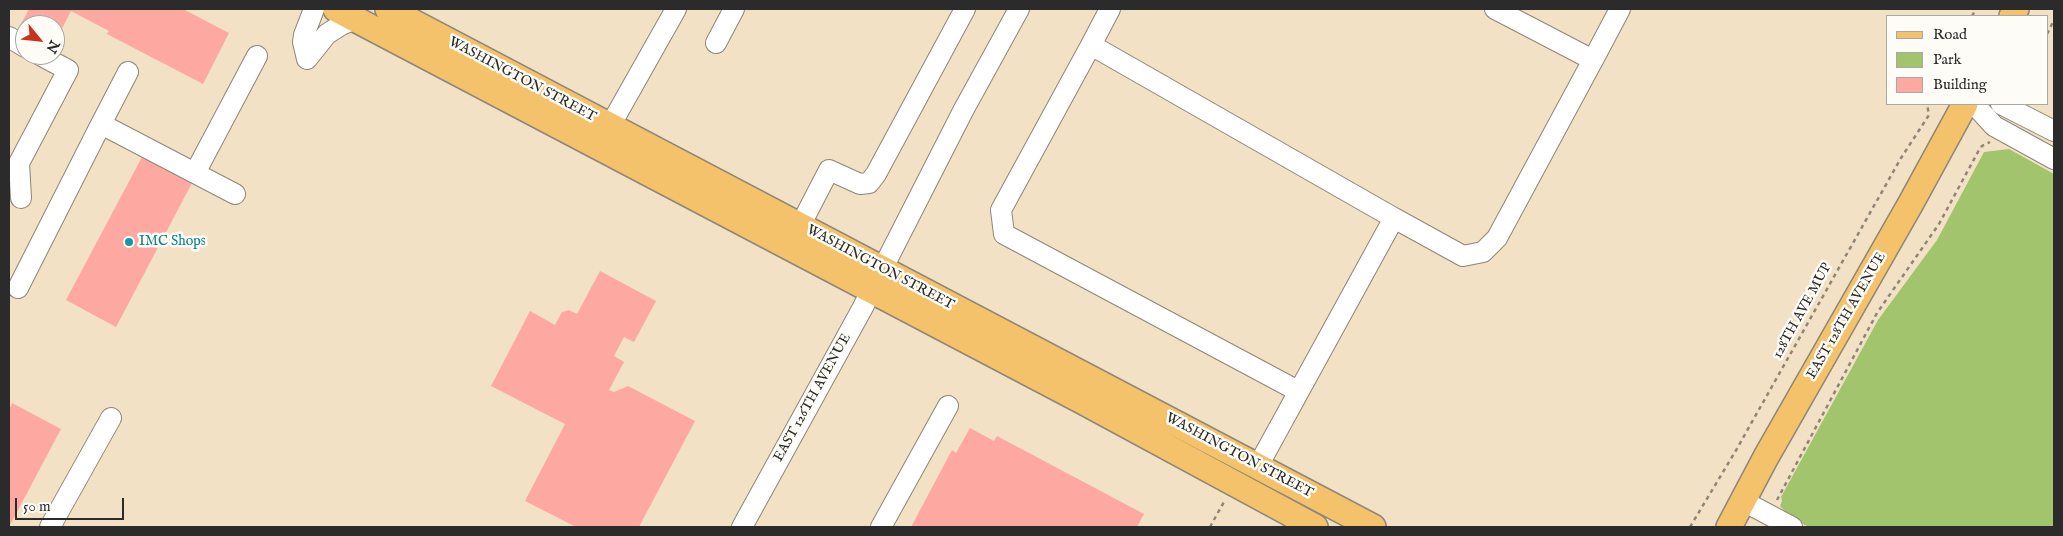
<!DOCTYPE html>
<html>
<head>
<meta charset="utf-8">
<style>
	body { margin:0 }
	#map { position:relative; width:2063px; height:536px; overflow:hidden; background:#f2e1c4; font-family:"IM FELL English",serif }
	canvas { display:block }
	.frame { position:absolute; inset:0; border:10px solid #2b2b2b; pointer-events:none }
	.legend { position:absolute; left:1886px; top:15px; width:162px; height:90px; box-sizing:border-box; background:#fdfcf7; border:1px solid #a9a8a5; margin:0; padding:6px 9px; list-style:none; font-size:15px; color:#2b2b2b }
	.legend li { display:flex; align-items:center; gap:10px; height:25px }
	.legend b { width:25px; border:1px solid #a9a8a5 }
	.north { position:absolute; left:15px; top:15px; width:50px; height:50px; box-sizing:border-box; background:#fdfcf7; border:1px solid #a9a8a5; border-radius:50%; rotate:118deg; font-size:14px; font-weight:700; line-height:20px; text-align:center; color:#2b2b2b }
	.north::after { content:''; display:block; margin:auto; width:18px; height:22px; background:#c8321e; clip-path:polygon(50% 0,100% 100%,50% 72%,0 100%) }
	.scale { position:absolute; left:15px; top:498px; width:109px; height:22px; box-sizing:border-box; border:2px solid #2b2b2b; border-top:0; padding-left:6px; font-size:15px; line-height:18px; white-space:nowrap; color:#2b2b2b; -webkit-text-stroke:4px #fdfcf7; paint-order:stroke }
</style>
</head>
<body>
<div id="map">
<canvas width="2063" height="536"></canvas>
<div class="frame"></div>
<ul class="legend">
<li><b style="height:6px;background:#f3c26a"></b>Road</li>
<li><b style="height:14px;background:#a2c46d"></b>Park</li>
<li><b style="height:14px;background:#fea8a2"></b>Building</li>
</ul>
<div class="north">N</div>
<div class="scale">50 m</div>
</div>
<script>
const g = document.querySelector('canvas').getContext('2d');
g.lineJoin = 'round';
function fill(path, color) { g.fillStyle = color; g.fill(path, 'evenodd'); }
const toPath = rows => new Path2D(rows.map(r => 'M' + r).join(''));
function trace(path, color, width, dash) { g.strokeStyle = color; g.lineWidth = width; g.lineCap = dash ? 'butt' : 'round'; g.setLineDash(dash || []); g.stroke(path); }
function label(font, color, halo, rows, align = 'center') {
  g.font = font + ' "IM FELL English",serif'; g.lineWidth = 5; g.setLineDash([]); g.textBaseline = 'middle'; g.strokeStyle = halo; g.fillStyle = color; for (const [text, x, y, turn = 0] of rows) {
    g.save(); g.translate(x, y); g.rotate((+turn || 0) * Math.PI / 180); g.textAlign = isNaN(turn) ? turn : align; if (halo) g.strokeText(text, 0, 0); g.fillText(text, 0, 0); g.restore();
  }
}
fill(toPath([
	[2009,149,2054,174,2054,527,1809,527,1793,519,1780,506,1782,501,1781,497,1878,320,1937,240,1984,152]
]), '#a2c46d');
fill(toPath([
	[29,9,183,9,229,33,203,84,107,34,109,31,71,11,55,42,55,25,25,25,25,31,19,28],
	[142,157,192,183,116,327,66,300],
	[600,271,656,301,634,342,624,337,614,356,624,362,609,390,614,392,628,386,695,421,639,527,576,527,525,501,565,424,491,386,530,311,555,325,562,312,569,310,577,314],
	[12,403,61,429,9,527,9,410],
	[970,428,994,441,997,436,1144,514,1137,527,911,527,952,450,956,453]
]), '#fea8a2');
const minor = toPath([
	[9,37,25,47],
	[716,43,734,9],
	[1091,45,1110,9],
	[307,59,327,34,341,25,356,19],
	[307,59,303,42,304,35,314,9],
	[1593,60,1620,9],
	[1974,104,1994,126,2054,159],
	[2001,104,2054,131],
	[101,124,128,72],
	[606,140,610,126,676,9],
	[195,173,257,56],
	[21,198,19,163,68,70,40,55],
	[1394,218,1463,256,1483,252,1497,238,1593,60,1495,9],
	[800,226,829,170,860,184,869,183,876,174,965,9],
	[18,288,101,124,235,194],
	[1258,466,1394,218,1091,45,1001,210,1004,234,1298,391],
	[1743,501,1792,527],
	[50,527,111,418],
	[742,527,862,309,964,109,1019,9],
	[881,527,948,406]
]);
const major = toPath([
	[336,9,1082,401,1315,527],
	[388,9,1373,527],
	[2012,16,2016,9],
	[1729,527,1766,457,1911,203,1965,104]
]);
trace(minor, '#8e8678', 22);
trace(major, '#8e8678', 28);
trace(toPath([
	[1972,16,1976,9],
	[2047,34,2054,20],
	[1777,500,1877,313,1939,224,1979,150,1982,146,1990,142],
	[1210,527,1225,500],
	[1690,527,1735,452,1901,158,1929,115,1927,104]
]), '#8e8678', 2.5, [4, 4]);
trace(minor, '#fff', 20);
trace(major, '#f3c26a', 25);
for (const [x, y, r, color] of [
	[129,242,5,"#0f9aa8"]
]) { const dot = new Path2D(); dot.arc(x, y, r, 0, 2 * Math.PI); g.fillStyle = color; g.fill(dot); trace(dot, '#fdfcf7', 2); }
label('14px', '#2b2b2b', '#fdfcf7', [
	["WASHINGTON STREET",522,80,28],
	["WASHINGTON STREET",880,268,28],
	["128TH AVE MUP",1803,311,-61],
	["EAST 128TH AVENUE",1847,316,-60],
	["EAST 126TH AVENUE",813,398,-61],
	["WASHINGTON STREET",1239,456,28]
]);
label('14px', '#0d838f', '#fdfcf7', [
	["IMC Shops",139,242]
], 'left');
</script>
</body>
</html>
